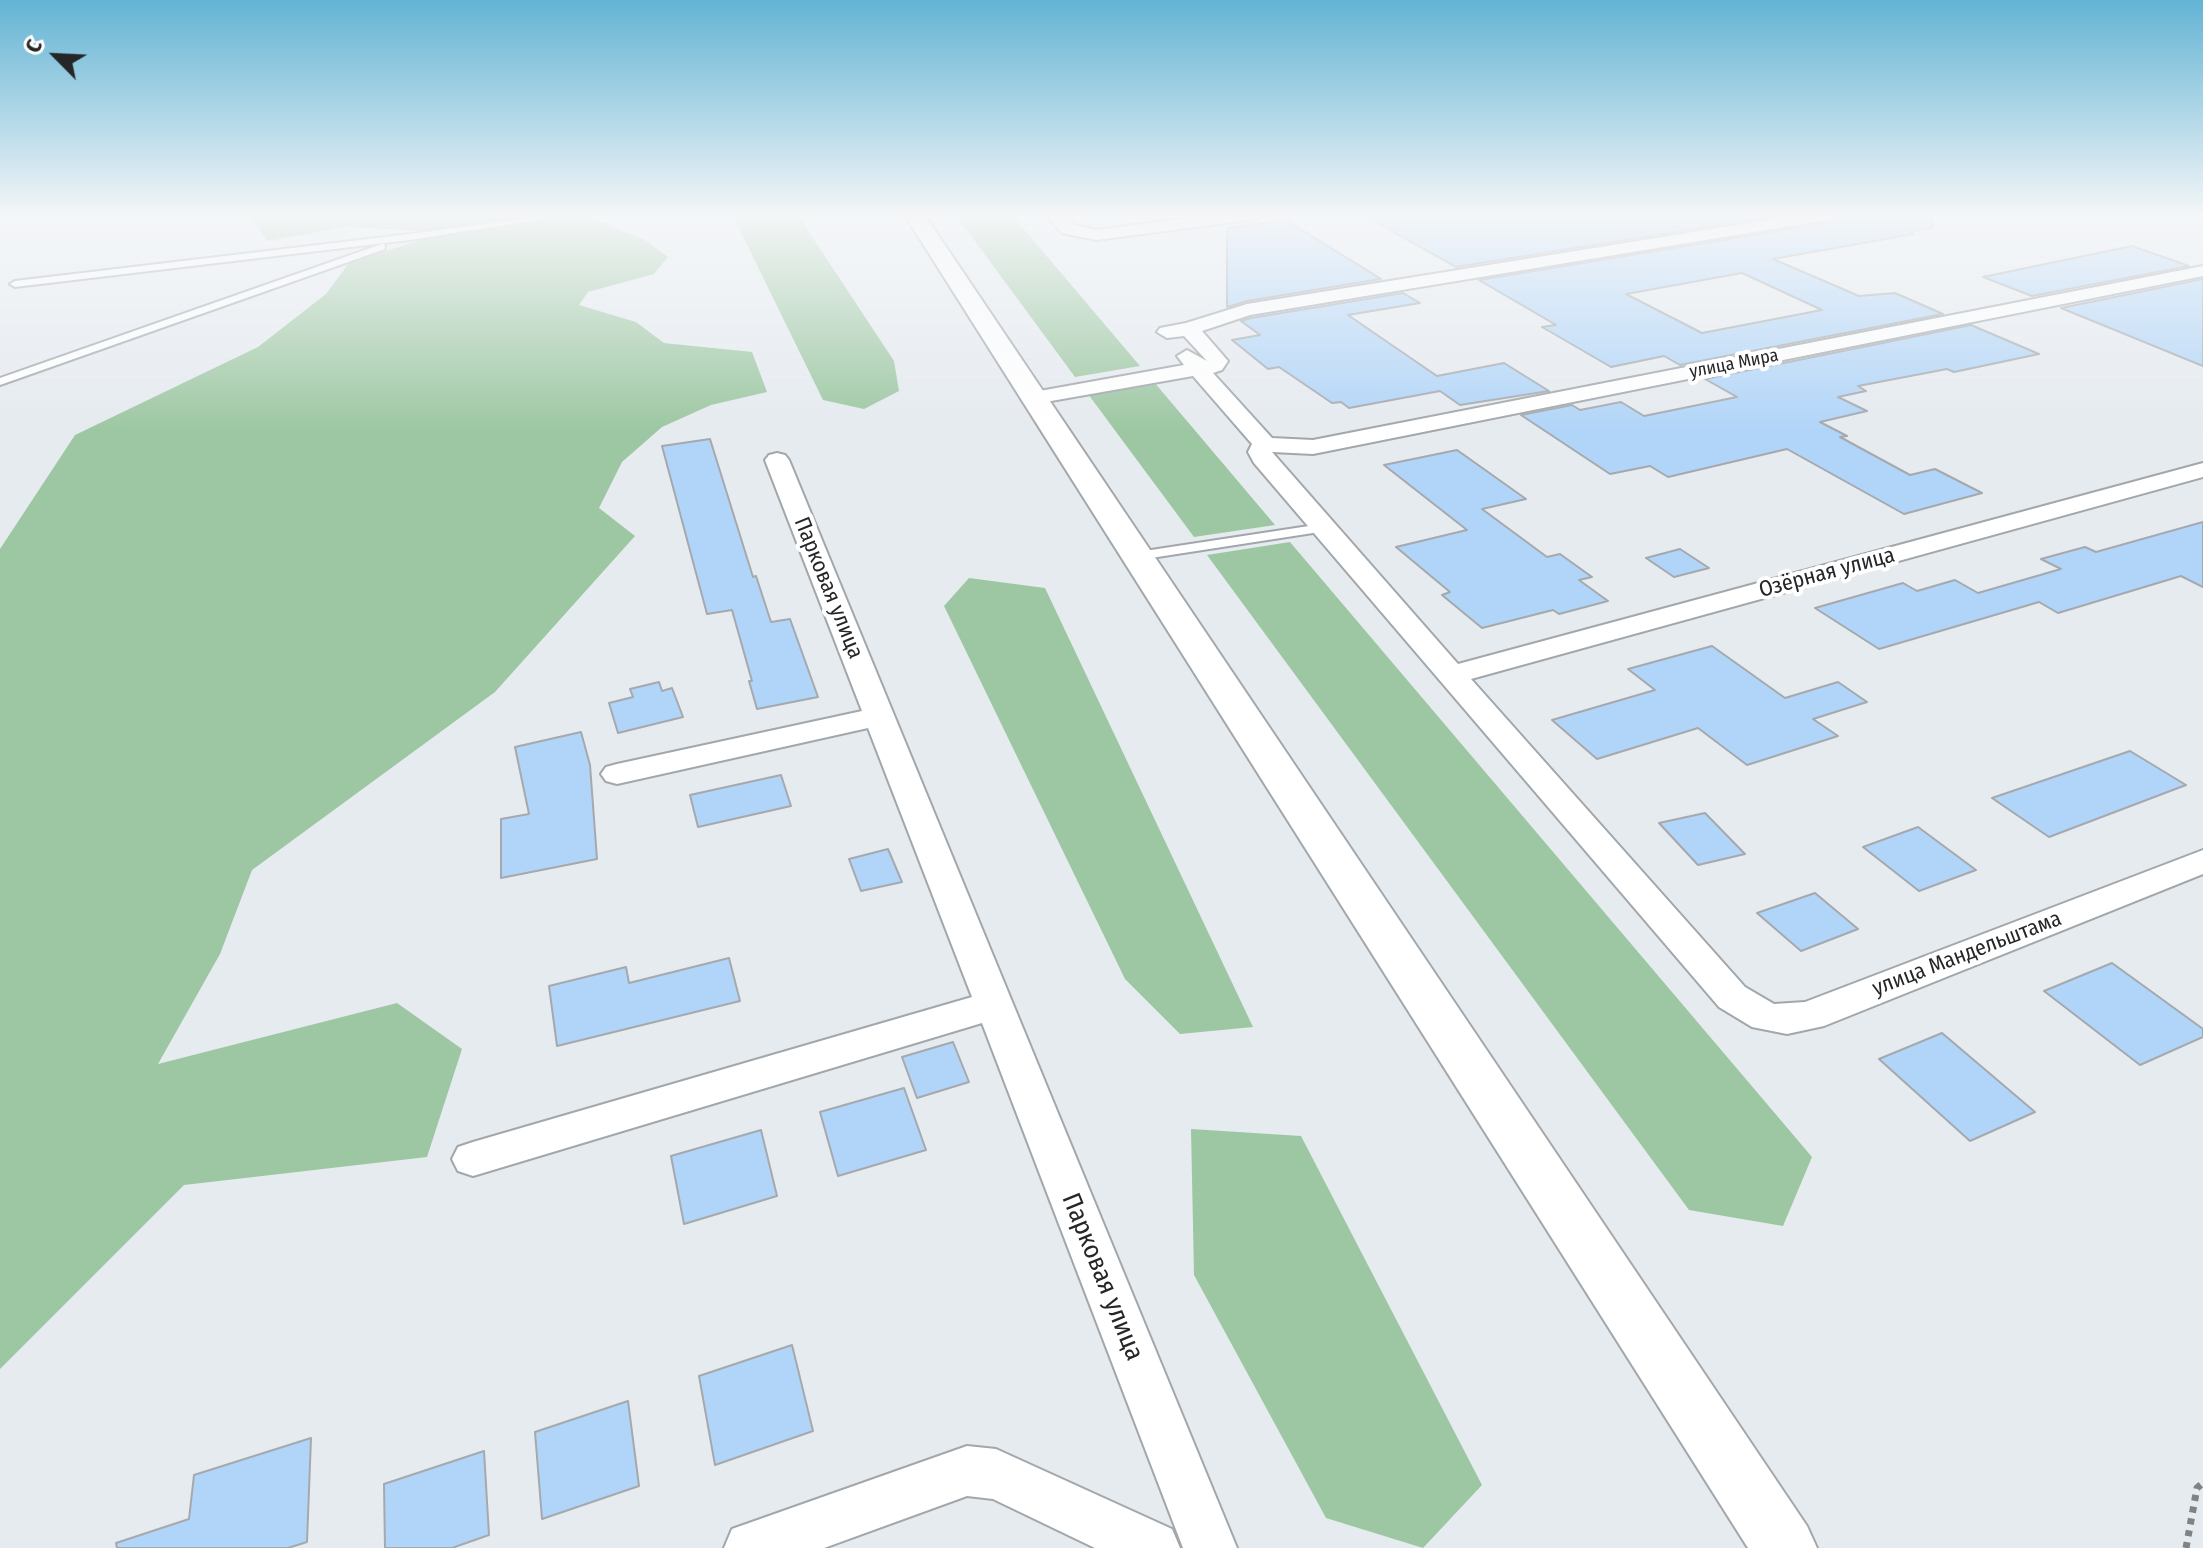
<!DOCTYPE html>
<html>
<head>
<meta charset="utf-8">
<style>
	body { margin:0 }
	#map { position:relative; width:2203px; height:1548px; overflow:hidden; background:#e6ebf0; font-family:"Fira Sans Condensed",sans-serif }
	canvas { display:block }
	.north { position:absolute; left:16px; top:16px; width:80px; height:80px; -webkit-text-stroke:6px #fff; paint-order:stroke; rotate:294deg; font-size:22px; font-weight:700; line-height:32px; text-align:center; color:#252628 }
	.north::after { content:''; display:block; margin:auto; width:28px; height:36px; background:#252628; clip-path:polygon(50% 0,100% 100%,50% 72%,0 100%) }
</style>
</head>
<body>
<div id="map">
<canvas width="2203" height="1548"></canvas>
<div class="north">С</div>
</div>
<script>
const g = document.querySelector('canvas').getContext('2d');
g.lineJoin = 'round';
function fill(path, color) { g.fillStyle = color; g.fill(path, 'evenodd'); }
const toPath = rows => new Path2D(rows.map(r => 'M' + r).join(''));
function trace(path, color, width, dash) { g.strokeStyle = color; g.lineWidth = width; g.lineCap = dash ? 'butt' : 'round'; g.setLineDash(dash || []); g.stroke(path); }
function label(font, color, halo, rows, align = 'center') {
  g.font = font + ' "Fira Sans Condensed",sans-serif'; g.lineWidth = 8; g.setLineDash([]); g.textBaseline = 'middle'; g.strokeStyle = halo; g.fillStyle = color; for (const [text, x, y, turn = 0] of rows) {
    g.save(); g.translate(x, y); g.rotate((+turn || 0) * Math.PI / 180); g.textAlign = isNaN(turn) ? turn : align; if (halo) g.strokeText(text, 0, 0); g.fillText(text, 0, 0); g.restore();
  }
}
fill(toPath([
	[249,214,590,214,589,217,645,240,668,257,654,274,588,292,579,305,636,322,664,343,752,352,767,392,711,405,662,427,622,462,599,508,635,536,495,692,252,870,220,954,158,1064,397,1003,462,1049,427,1157,184,1185,0,1369,0,549,75,435,258,347,326,294,349,263,433,236,425,231,347,227,267,241],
	[732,214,797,214,894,361,899,391,864,409,823,400],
	[955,214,1011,214,1140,366,1075,377],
	[1154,382,1275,525,1194,537,1088,394],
	[1290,542,1812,1157,1783,1226,1689,1210,1207,555],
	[969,578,1045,588,1253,1027,1180,1034,1125,979,944,606],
	[1191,1129,1301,1136,1482,1485,1423,1548,1326,1518,1194,1275]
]), '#9dc7a2');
const building = toPath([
	[1361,214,1788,214,1456,267,1361,214],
	[1844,214,1931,214,1933,228,1909,232,1914,234,1773,259,1859,296,1895,293,1943,314,1680,365,1664,356,1611,367,1542,327,1556,325,1479,280,1833,222,1844,214],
	[1742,273,1822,310,1702,333,1626,294,1742,273],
	[1286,220,1381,279,1247,301,1227,307,1227,228,1286,220],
	[2132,246,2189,266,2032,296,1983,277,2132,246],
	[2203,279,2203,366,2061,308,2203,279],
	[1403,293,1420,303,1348,315,1437,376,1504,363,1549,391,1460,405,1440,391,1349,408,1341,402,1332,403,1279,367,1268,369,1232,340,1260,335,1241,321,1251,318,1403,293],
	[1971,325,2039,354,1954,372,1947,369,1858,386,1866,391,1838,397,1867,411,1820,422,1847,436,1840,437,1910,475,1935,469,1982,493,1904,514,1787,449,1668,477,1650,466,1610,474,1521,415,1572,405,1580,410,1621,402,1644,416,1737,397,1705,379,1971,325],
	[710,439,753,577,756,576,771,622,790,619,818,697,757,709,749,681,752,681,732,610,707,614,662,446,710,439],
	[1457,450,1526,499,1482,509,1547,557,1560,554,1592,577,1579,580,1608,601,1559,614,1553,610,1482,628,1442,595,1450,592,1396,547,1467,530,1384,465,1457,450],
	[2203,522,2203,587,2181,576,2058,613,2039,602,1879,649,1815,608,1903,583,1917,591,1955,580,1978,593,2061,569,2041,559,2085,547,2096,552,2203,522],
	[1680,549,1709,568,1674,577,1646,558,1680,549],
	[1712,646,1785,698,1838,682,1867,702,1813,719,1838,736,1747,765,1698,728,1597,759,1552,720,1655,690,1628,669,1712,646],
	[659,682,662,691,672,688,683,717,618,733,609,703,633,697,630,689,659,682],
	[581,732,590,765,597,859,501,878,501,819,529,814,515,747,581,732],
	[2130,751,2186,785,2049,837,1992,798,2130,751],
	[781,775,791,806,698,827,690,795,781,775],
	[1705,813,1745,854,1698,865,1659,823,1705,813],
	[1918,827,1976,870,1919,891,1863,847,1918,827],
	[888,849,902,882,861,891,849,859,888,849],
	[1815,893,1858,929,1801,951,1757,913,1815,893],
	[729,958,740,1001,557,1046,549,986,626,967,629,983,729,958],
	[2112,963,2203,1029,2203,1037,2140,1065,2044,991,2112,963],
	[1942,1033,2035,1112,1970,1141,1879,1059,1942,1033],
	[953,1042,969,1082,917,1098,902,1057,953,1042],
	[904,1088,926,1150,838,1176,820,1112,904,1088],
	[761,1130,777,1196,684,1224,671,1156,761,1130],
	[792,1345,813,1431,715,1465,699,1376,792,1345],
	[628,1401,639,1486,542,1519,535,1432,628,1401],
	[311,1438,307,1542,288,1548,117,1548,116,1543,189,1519,194,1475,311,1438],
	[484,1451,489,1535,452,1548,385,1548,384,1484,484,1451]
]);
fill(building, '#b1d5f8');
trace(building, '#a5a9ae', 2);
const service = toPath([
	[557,214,576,214,410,240,15,287,10,284,15,281,410,234,557,214],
	[382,244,385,245,385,249,0,385,0,378,382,244],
	[1322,524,1328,528,1326,531,1138,560,1132,556,1138,552,1322,524]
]);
const minor = toPath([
	[1045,214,1062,214,1074,225,1096,230,1221,214,1265,214,1257,219,1096,240,1062,233,1045,214],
	[1805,214,1841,214,1833,219,1250,315,1202,331,1228,361,1222,370,1213,373,1272,438,1313,440,2203,266,2203,276,1313,454,1272,452,1458,664,2203,463,2203,477,1471,679,1745,987,1774,1004,1805,1002,2203,850,2203,874,1824,1026,1787,1034,1752,1027,1719,1007,1254,463,1248,452,1252,444,1193,376,1034,404,1023,398,1034,392,1184,365,1177,356,1187,350,1207,361,1184,336,1167,338,1157,332,1160,328,1186,323,1247,304,1805,214],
	[777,453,785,455,789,460,1237,1548,1183,1548,982,1023,473,1176,458,1171,452,1159,458,1147,473,1142,972,997,868,728,617,784,606,781,601,774,606,767,617,764,862,711,765,460,769,455,777,453],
	[967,1446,996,1449,1172,1529,1180,1548,1095,1548,993,1499,967,1496,824,1548,724,1548,732,1529,967,1446]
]);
const tertiary = toPath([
	[904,214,924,214,1807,1526,1817,1548,1748,1548,904,214]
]);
trace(service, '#a2a7ab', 4);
trace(minor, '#a2a7ab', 4);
trace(tertiary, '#a2a7ab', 4);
trace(toPath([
	[2186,1548,2197,1488,2203,1483]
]), '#808386', 7, [6, 6]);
fill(service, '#fff');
fill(minor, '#fff');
fill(tertiary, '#fff');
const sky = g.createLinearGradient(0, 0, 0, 430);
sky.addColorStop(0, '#63b4d4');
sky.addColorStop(0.5, '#f4f6f8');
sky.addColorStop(1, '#f4f6f800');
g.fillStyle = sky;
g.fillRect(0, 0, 2203, 430);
label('18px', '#252628', '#fff', [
	["улица Мира",1734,364,-11]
]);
label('22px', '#252628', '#fff', [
	["Озёрная улица",1827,573,-15],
	["Парковая улица",828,588,68],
	["улица Мандельштама",1967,954,-21]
]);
label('26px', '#252628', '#fff', [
	["Парковая улица",1102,1277,68]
]);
</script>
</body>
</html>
